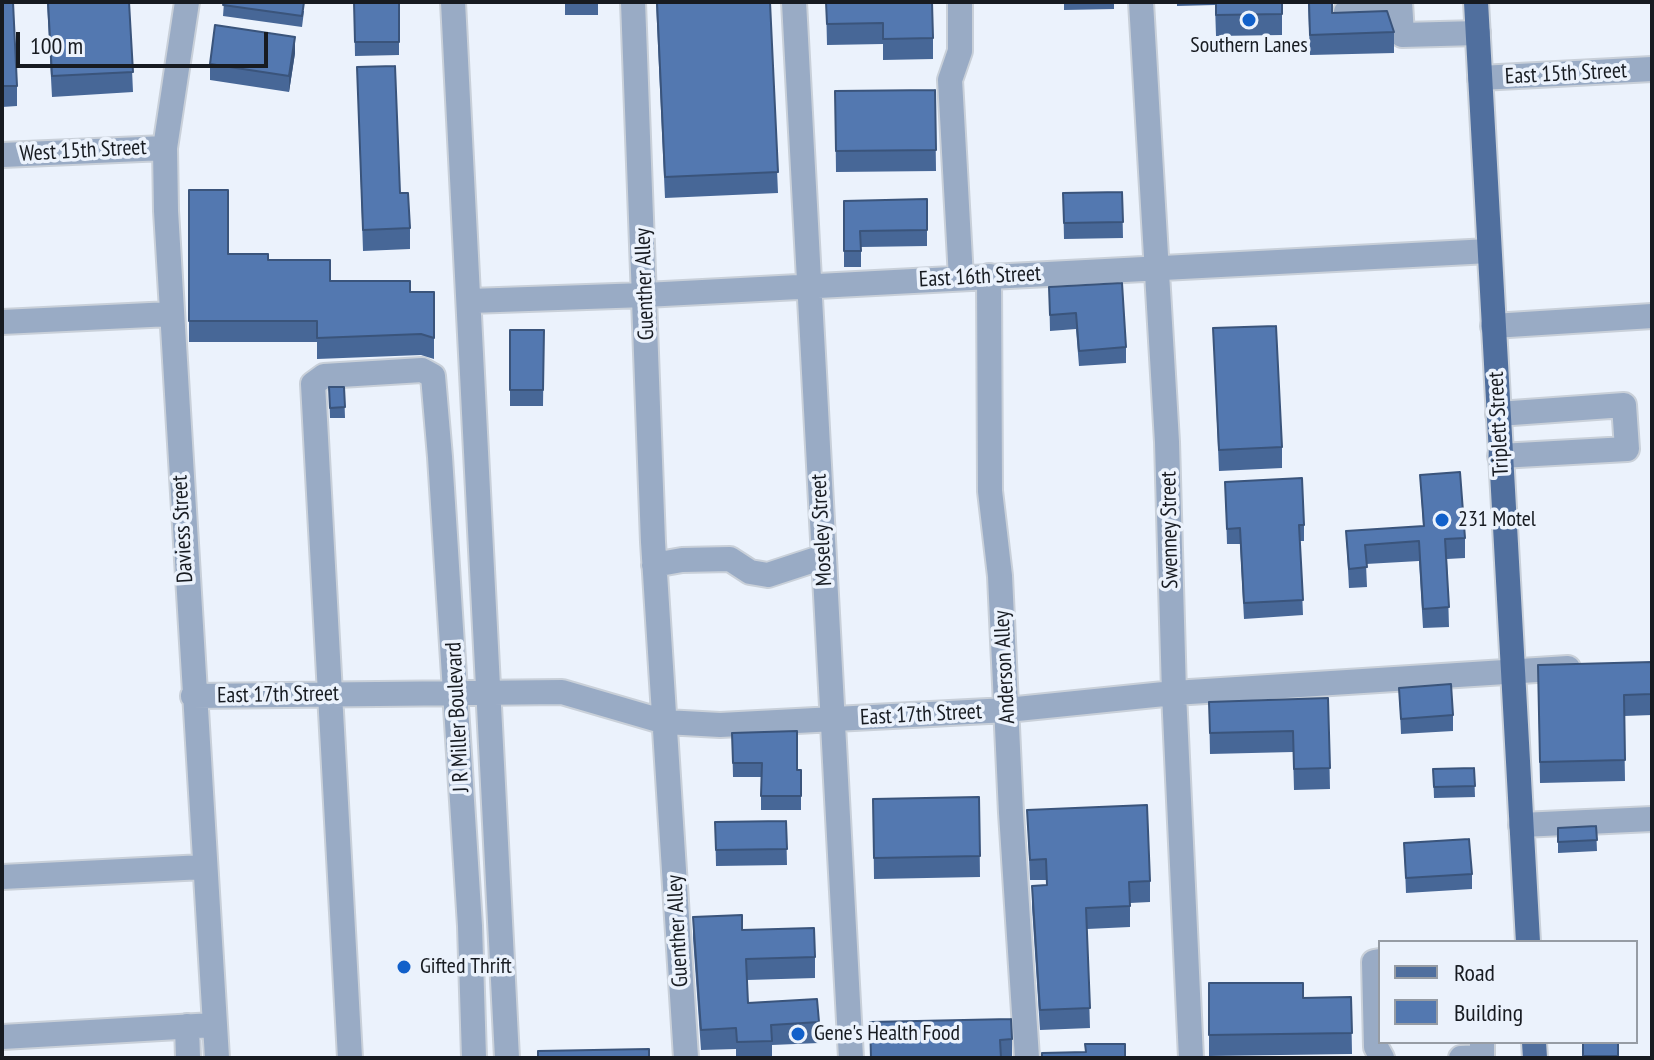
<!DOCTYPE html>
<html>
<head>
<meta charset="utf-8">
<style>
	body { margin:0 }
	#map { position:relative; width:1654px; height:1060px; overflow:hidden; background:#ebf2fc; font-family:"PT Sans Narrow",sans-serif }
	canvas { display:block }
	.frame { position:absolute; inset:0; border:4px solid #171b21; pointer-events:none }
	.legend { position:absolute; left:1378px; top:940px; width:260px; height:104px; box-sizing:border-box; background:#ebf2fc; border:2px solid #969ca4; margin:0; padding:10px 14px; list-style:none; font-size:24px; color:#171b21 }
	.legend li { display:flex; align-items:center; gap:16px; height:40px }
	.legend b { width:40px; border:2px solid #969ca4 }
	.scale { position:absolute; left:16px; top:32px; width:252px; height:36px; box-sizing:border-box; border:4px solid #171b21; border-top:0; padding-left:10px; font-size:24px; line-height:28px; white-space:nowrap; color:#171b21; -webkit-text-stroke:6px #ebf2fc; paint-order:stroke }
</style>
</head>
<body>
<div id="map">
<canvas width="1654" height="1060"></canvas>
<div class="frame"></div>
<ul class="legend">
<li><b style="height:10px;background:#506f9e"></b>Road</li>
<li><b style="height:22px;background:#5378b0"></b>Building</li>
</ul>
<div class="scale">100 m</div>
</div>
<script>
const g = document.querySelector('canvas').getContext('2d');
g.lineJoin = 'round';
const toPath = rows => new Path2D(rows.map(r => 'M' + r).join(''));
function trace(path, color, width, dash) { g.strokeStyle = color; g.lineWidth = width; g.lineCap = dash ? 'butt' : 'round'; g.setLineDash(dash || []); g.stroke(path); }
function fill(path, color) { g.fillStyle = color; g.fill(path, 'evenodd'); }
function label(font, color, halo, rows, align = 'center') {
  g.font = font + ' "PT Sans Narrow",sans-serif'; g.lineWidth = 7; g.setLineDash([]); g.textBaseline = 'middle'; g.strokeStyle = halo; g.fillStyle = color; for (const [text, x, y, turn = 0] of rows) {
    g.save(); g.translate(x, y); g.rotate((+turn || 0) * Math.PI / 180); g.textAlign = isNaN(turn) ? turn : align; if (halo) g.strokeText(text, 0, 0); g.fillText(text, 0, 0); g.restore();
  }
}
const minor = toPath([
	[187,2,165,148,166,211,217,1058],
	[453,2,507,1058],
	[633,2,653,542,686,1058],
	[794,2,851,1058],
	[960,2,960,51,950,80,961,278],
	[1141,2,1167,442,1174,693,1191,1058],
	[1400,2,1402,35,1478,33],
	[1346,12,1400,10],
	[1480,78,1652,69],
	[2,155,165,148],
	[989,276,990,491,1000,576,1011,813,1027,1058],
	[470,301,645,295,1489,251],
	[2,322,171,314],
	[1493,326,1652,316],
	[1498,414,1624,405,1627,449,1500,456],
	[654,565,682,560,730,559,750,572,768,575,823,557],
	[193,696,562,692,665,722,720,725,1007,710,1174,693,1568,668],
	[1521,825,1652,819],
	[2,877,204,867],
	[1380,961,1374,962,1376,1047,1382,1058],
	[187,1026,188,1058],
	[2,1037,214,1025],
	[350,1058,313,384,324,376,422,370,433,376,440,457,470,926,474,1058],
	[1461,1058,1482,1057,1482,1042]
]);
const major = toPath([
	[1476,2,1528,942],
	[1534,1042,1535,1058]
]);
trace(minor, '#c9d0d9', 28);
trace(major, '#c9d0d9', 28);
trace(minor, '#99abc5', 24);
trace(major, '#506f9e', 24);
fill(toPath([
	[2,2,17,86,17,106,2,107],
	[47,2,129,2,133,92,52,97],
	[224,2,304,11,302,27,223,16],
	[354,2,399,2,399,55,355,56],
	[565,2,598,2,598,15,565,15],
	[656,2,770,2,778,193,665,198],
	[826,2,933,38,933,59,883,60,883,44,827,45],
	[1064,2,1114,2,1114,9,1064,10],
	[1177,2,1282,2,1282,35,1216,36,1215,5,1177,6],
	[1308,2,1332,2,1332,13,1394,32,1394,53,1310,55],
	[295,53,289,92,210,80,210,64],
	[357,67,400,193,410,228,410,249,363,251],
	[935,90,936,171,836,172,835,91],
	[189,190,228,254,330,281,410,292,434,292,434,359,421,355,317,359,317,342,189,342],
	[1122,192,1123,238,1064,239,1063,193],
	[927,199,927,246,861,247,861,267,844,267,844,201],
	[1049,287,1126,347,1126,363,1079,366,1076,329,1050,331],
	[1213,328,1282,447,1282,468,1219,471],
	[510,330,544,330,543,406,510,406],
	[329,387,344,387,345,418,330,418],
	[1420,475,1465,538,1465,558,1447,559,1449,627,1423,628,1419,561,1366,564,1367,587,1349,588,1346,531,1423,526],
	[1225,482,1304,525,1304,541,1300,541,1303,615,1244,619,1240,544,1227,544],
	[1652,662,1652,715,1624,716,1625,781,1540,783,1538,686],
	[1399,688,1453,715,1453,731,1401,734],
	[1328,698,1330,789,1294,790,1293,752,1210,754,1209,702],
	[732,733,797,770,801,770,801,810,761,810,761,777,733,777],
	[1474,768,1475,797,1434,798,1433,769],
	[979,797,980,877,874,879,873,799],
	[1027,810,1150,881,1150,902,1130,903,1130,927,1087,929,1090,1028,1040,1030,1032,907,1032,886,1046,885,1046,880,1030,880],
	[786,821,787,865,716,866,715,822],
	[1596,826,1597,851,1558,853,1558,828],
	[1404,843,1472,874,1472,889,1406,893],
	[693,917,742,930,815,957,815,978,747,980,748,1003,819,1022,819,1043,772,1045,772,1058,736,1058,736,1049,701,1050,693,938],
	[1209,983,1303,998,1351,997,1352,1054,1209,1056],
	[870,1022,1012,1039,1012,1058,871,1058],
	[1583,1042,1619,1042,1618,1058,1583,1058]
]), '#476797');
fill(toPath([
	[295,37,295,53,289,92,289,76]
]), '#3a547b');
const building = toPath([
	[2,2,13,2,17,86,2,86,2,2],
	[48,2,129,2,133,72,52,76,48,2],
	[224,2,304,2,302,16,223,5,224,2],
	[354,2,399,2,399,42,355,42,354,2],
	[657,2,770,2,778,172,665,177,657,2],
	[826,2,932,2,933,38,883,39,883,23,827,24,826,2],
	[1216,2,1282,2,1282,14,1216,15,1216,2],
	[1309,2,1332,2,1332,13,1387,11,1394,32,1310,35,1309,2],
	[215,25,295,37,289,76,210,64,215,25],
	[395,66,400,193,408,193,410,228,363,230,357,67,395,66],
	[935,90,936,150,836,151,835,91,935,90],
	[189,190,228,190,228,254,268,254,268,260,330,260,330,281,410,281,410,292,434,292,434,338,421,334,317,338,317,321,189,321,189,190],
	[1122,192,1123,222,1064,223,1063,193,1122,192],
	[927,199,927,230,860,231,861,251,844,251,844,201,927,199],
	[1122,283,1126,347,1079,351,1076,313,1050,315,1049,287,1122,283],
	[1276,326,1282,447,1219,450,1213,328,1276,326],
	[510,330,544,330,543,390,510,390,510,330],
	[329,387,344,387,345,407,330,408,329,387],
	[1460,472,1465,538,1445,539,1449,607,1423,609,1419,541,1365,545,1367,567,1349,569,1346,531,1424,526,1420,475,1460,472],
	[1302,478,1304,525,1299,525,1303,600,1244,603,1240,528,1227,529,1225,482,1302,478],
	[1652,662,1652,694,1624,695,1625,760,1540,762,1538,665,1652,662],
	[1451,684,1453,715,1401,719,1399,688,1451,684],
	[1328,698,1330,768,1294,769,1293,731,1210,733,1209,702,1328,698],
	[797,731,797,770,801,770,801,796,761,796,762,763,733,763,732,733,797,731],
	[1474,768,1475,786,1434,787,1433,769,1474,768],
	[979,797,980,856,874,858,873,799,979,797],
	[1147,805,1150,881,1129,882,1130,906,1086,908,1090,1008,1040,1010,1032,886,1047,885,1046,859,1030,860,1027,810,1147,805],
	[786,821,787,849,716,850,715,822,786,821],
	[1596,826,1597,840,1558,842,1558,828,1596,826],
	[1469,839,1472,874,1406,878,1404,843,1469,839],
	[742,915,742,930,814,928,815,957,746,959,748,1003,817,999,819,1022,771,1025,772,1041,737,1042,736,1028,701,1030,693,917,742,915],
	[1209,983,1303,983,1303,998,1351,997,1352,1033,1209,1035,1209,983],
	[1011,1019,1012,1039,1000,1040,1001,1058,871,1058,870,1022,1011,1019],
	[1583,1042,1618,1042,1618,1056,1583,1056,1583,1042],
	[1085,1044,1125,1044,1125,1058,1042,1058,1042,1053,1086,1052,1085,1044],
	[649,1049,649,1058,538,1058,538,1051,649,1049]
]);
fill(building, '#5378b0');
trace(building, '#3a547b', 2);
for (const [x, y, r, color] of [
	[1249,20,8,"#1160ca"],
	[1442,520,8,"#1160ca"],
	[404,967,8,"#1160ca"],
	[798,1034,8,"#1160ca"]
]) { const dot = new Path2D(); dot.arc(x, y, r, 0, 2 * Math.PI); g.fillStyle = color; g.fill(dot); trace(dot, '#ebf2fc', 3); }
label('22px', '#171b21', '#ebf2fc', [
	["Southern Lanes",1249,46,"center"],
	["231 Motel",1458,520],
	["Gifted Thrift",420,967],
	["Gene's Health Food",814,1034]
], 'left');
label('22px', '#171b21', '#ebf2fc', [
	["East 15th Street",1566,74,-3],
	["West 15th Street",83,151,-3],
	["East 16th Street",980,277,-3],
	["Guenther Alley",645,284,-92],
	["Triplett Street",1499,424,-93],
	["Daviess Street",183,529,-93],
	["Moseley Street",822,530,-93],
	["Swenney Street",1170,530,-91],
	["Anderson Alley",1005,667,-93],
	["East 17th Street",278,695,-1],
	["East 17th Street",921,715,-3],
	["J R Miller Boulevard",458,717,-93],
	["Guenther Alley",678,931,-93]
]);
</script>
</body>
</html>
